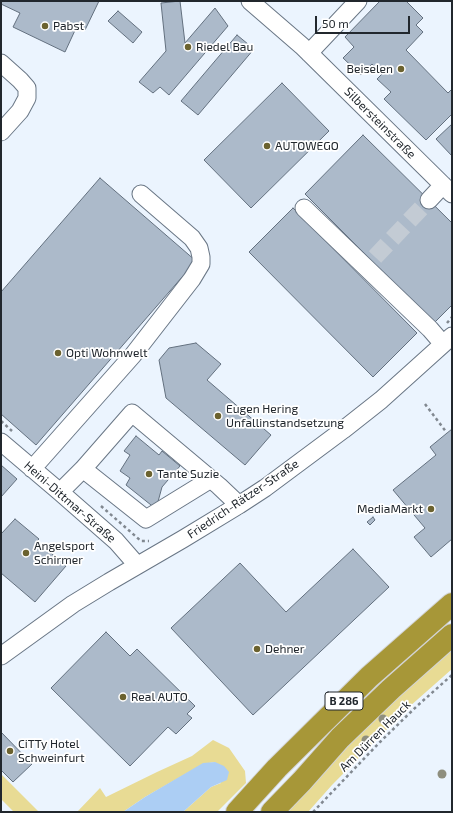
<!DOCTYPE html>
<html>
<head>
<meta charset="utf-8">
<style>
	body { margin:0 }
	#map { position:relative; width:453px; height:813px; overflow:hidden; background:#ebf4fe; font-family:"Exo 2",sans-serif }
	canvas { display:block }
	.frame { position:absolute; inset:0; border:2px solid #21272d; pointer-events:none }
	.scale { position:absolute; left:315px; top:16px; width:95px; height:18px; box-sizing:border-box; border:2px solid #21272d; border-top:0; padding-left:5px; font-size:12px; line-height:14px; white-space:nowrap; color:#21272d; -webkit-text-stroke:3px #fff; paint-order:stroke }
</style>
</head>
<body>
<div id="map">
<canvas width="453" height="813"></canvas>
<div class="frame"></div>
<div class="scale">50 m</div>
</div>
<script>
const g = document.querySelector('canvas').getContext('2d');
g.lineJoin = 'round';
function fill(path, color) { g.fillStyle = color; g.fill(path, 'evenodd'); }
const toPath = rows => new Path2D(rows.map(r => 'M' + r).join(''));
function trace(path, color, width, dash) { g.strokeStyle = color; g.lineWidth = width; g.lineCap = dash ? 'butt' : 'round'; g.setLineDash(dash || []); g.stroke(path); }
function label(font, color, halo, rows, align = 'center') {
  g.font = font + ' "Exo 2",sans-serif'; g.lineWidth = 3.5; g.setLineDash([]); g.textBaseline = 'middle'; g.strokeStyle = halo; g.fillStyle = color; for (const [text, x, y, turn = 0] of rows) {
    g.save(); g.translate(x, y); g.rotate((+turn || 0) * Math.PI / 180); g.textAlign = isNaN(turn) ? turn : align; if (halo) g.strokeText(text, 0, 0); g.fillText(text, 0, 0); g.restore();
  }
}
fill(toPath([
	[452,644,452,669,409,707,332,785,308,812,286,812,376,715],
	[213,740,229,748,245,771,246,783,217,812,183,812,211,787,221,783,215,762,203,764,145,797,123,812,77,812,100,788,106,797,157,772,192,756],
	[1,774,39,812,14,812,1,799]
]), '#e8db94');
fill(toPath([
	[215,762,224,766,229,772,227,780,211,787,183,812,123,812,145,797,203,763]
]), '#accef4');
const building = toPath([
	[1,1,99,1,85,30,77,26,65,52,13,27,20,13,1,4,1,1],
	[180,1,185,43,215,8,228,26,169,95,160,87,153,93,139,82,166,51,161,3,180,1],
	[380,1,406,1,423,18,416,25,423,32,406,50,448,93,452,89,452,114,426,140,384,99,391,92,377,79,382,74,372,64,361,75,343,58,354,47,345,37,380,1],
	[118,11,142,32,133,43,108,21,118,11],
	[237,35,254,49,198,115,181,101,237,35],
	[282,83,329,131,251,208,204,160,282,83],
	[452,124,452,156,436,139,452,124],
	[363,135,452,223,452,305,434,323,305,194,363,135],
	[100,178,196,261,36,445,1,414,1,292,100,178],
	[293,208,417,333,373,377,249,252,293,208],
	[196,343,221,364,207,380,271,435,245,465,166,398,159,360,169,348,196,343],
	[452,429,452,539,431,557,414,537,425,528,393,490,436,455,430,447,452,429],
	[136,436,159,455,162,451,180,466,162,487,156,509,126,485,130,478,120,471,130,455,124,451,136,436],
	[1,465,17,479,1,497,1,465],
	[373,517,375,520,370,525,367,522,373,517],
	[15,519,39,539,37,541,66,566,35,602,1,573,1,534,15,519],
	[353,549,389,587,253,715,171,628,240,563,286,612,353,549],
	[106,632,130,656,137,649,195,706,187,714,192,718,176,734,168,727,130,766,51,688,106,632],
	[1,732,32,764,13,782,1,770,1,732]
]);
fill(building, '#acbaca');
trace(building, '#63707f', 1);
trace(toPath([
	[375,257,429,200]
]), '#c3cbd4', 17, [17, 8]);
const minor = toPath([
	[250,1,302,46,452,194],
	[309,53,358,1],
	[1,63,20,80,27,88,27,98,20,111,1,132],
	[429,200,443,185],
	[304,208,430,329,443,344],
	[1,442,60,492,116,541,137,565],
	[32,469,133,355,192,279,201,264,201,257,199,248,192,238,141,194],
	[83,469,146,519,211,479],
	[60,492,83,469,132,413,219,486,239,505],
	[1,656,73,604,109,582,183,539,239,505,265,488,343,430,381,400,431,355,452,336]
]);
const highway = toPath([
	[237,812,277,768,369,677,452,604],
	[272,812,302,781,340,738,391,689,452,635]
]);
trace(minor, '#697685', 19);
trace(highway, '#d3d4d5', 24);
trace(toPath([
	[447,323,452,317],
	[425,404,447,433],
	[1,421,12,431],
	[101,506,141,541,149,541],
	[313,812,380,742,417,706,452,675]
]), '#818890', 2.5, [3, 3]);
trace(minor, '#fff', 17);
trace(highway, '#a79738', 22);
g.fillStyle = '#8e8e7e';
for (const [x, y] of [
	[383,719],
	[366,740],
	[442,774]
]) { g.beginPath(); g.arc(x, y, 4.5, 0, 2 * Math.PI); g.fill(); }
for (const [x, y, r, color] of [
	[45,26,4,"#6b622f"],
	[188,47,4,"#6b622f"],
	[401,69,4,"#6b622f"],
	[267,146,4,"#6b622f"],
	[58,353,4,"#6b622f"],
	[218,416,4,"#6b622f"],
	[149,474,4,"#6b622f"],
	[431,509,4,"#6b622f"],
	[26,553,4,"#6b622f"],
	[257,649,4,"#6b622f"],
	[123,697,4,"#6b622f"],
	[10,751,4,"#6b622f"]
]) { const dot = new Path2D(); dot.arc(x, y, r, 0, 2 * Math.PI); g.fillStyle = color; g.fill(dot); trace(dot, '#fff', 1.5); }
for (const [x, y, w] of [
	[344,701,38]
]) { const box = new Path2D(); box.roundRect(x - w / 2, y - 9, w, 18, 3); g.fillStyle = '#fff'; g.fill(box); trace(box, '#21272d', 1); }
label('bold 11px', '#21272d', null, [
	["B 286",344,701]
]);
label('12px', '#21272d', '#fff', [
	["Pabst",53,26],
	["Riedel Bau",196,47],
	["Beiselen",393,69,"right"],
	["AUTOWEGO",275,146],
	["Opti Wohnwelt",66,353],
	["Eugen Hering",226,409],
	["Unfallinstandsetzung",226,423],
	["Tante Suzie",157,474],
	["MediaMarkt",423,509,"right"],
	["Angelsport",34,546],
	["Schirmer",34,560],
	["Dehner",265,649],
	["Real AUTO",131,697],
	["CiTTy Hotel",18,744],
	["Schweinfurt",18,758]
], 'left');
label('12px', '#21272d', '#fff', [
	["Silbersteinstraße",380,123,45],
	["Friedrich-Rätzer-Straße",243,499,-34],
	["Heini-Dittmar-Straße",70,502,41],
	["Am Dürren Hauck",375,736,-45]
]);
</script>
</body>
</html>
